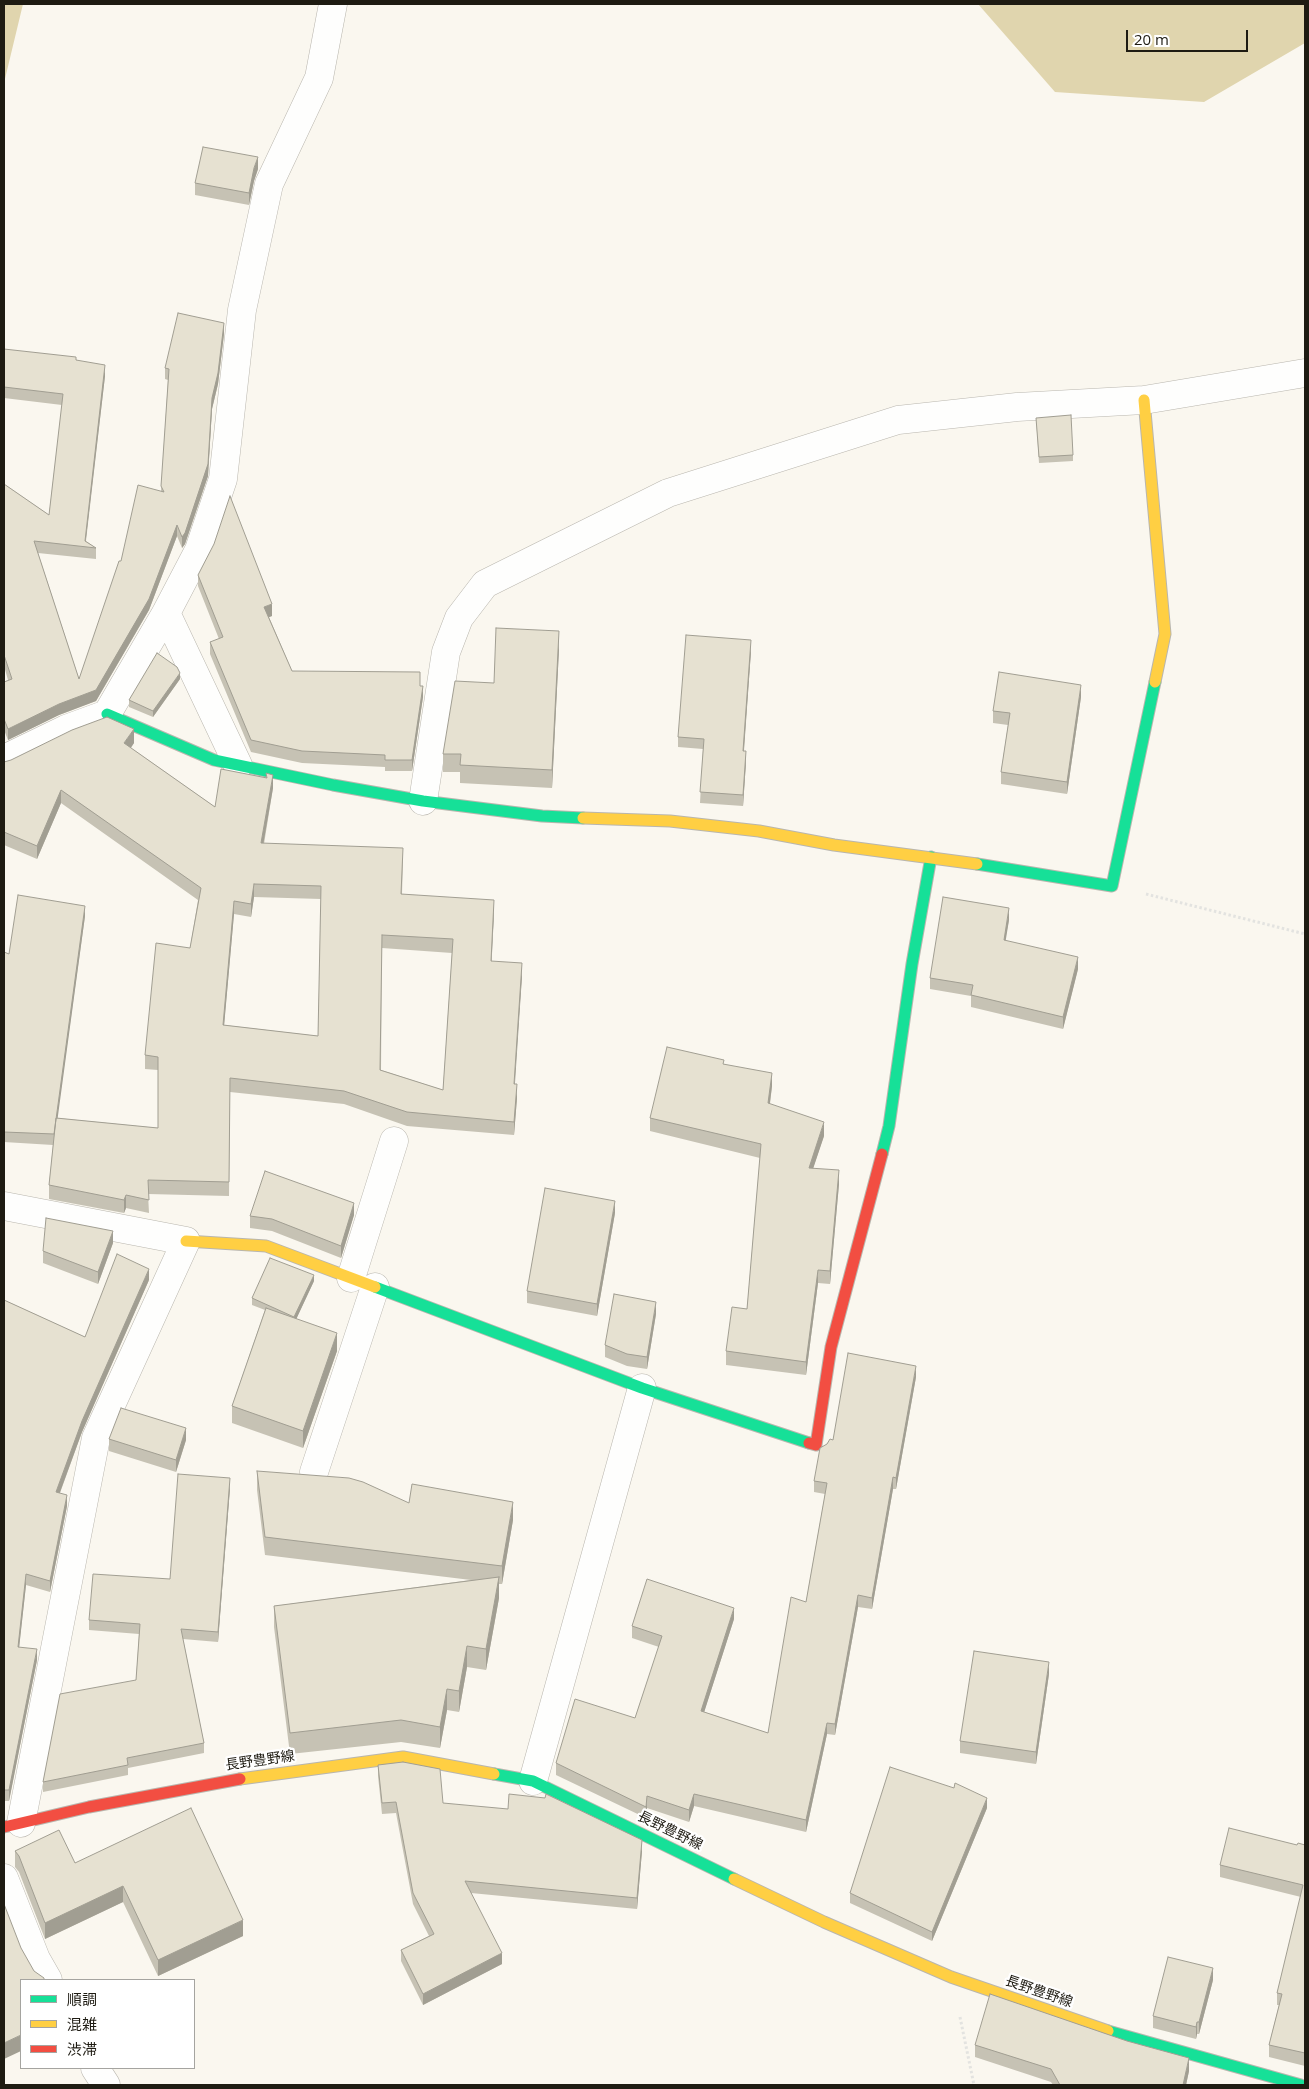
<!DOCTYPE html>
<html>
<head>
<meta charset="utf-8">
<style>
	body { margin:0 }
	#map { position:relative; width:1309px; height:2089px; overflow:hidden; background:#faf7ef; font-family:"Open Sans","Noto Sans JP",sans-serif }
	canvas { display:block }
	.frame { position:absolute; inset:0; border:5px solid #1e1b12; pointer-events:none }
	.legend { position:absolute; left:20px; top:1979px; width:175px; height:90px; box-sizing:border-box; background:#fff; border:1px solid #a5a4a0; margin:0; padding:6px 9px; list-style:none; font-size:15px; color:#1e1b12 }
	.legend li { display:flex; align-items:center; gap:10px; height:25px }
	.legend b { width:25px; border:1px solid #a5a4a0 }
	.scale { position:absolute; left:1126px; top:30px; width:122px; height:22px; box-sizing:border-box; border:2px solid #1e1b12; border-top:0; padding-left:6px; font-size:15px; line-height:18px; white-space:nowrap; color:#1e1b12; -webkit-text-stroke:4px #fff; paint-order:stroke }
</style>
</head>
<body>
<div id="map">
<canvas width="1309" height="2089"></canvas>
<div class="frame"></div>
<ul class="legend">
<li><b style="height:6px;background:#16e098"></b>順調</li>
<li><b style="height:6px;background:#ffcf43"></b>混雑</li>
<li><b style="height:6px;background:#f24e42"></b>渋滞</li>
</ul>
<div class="scale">20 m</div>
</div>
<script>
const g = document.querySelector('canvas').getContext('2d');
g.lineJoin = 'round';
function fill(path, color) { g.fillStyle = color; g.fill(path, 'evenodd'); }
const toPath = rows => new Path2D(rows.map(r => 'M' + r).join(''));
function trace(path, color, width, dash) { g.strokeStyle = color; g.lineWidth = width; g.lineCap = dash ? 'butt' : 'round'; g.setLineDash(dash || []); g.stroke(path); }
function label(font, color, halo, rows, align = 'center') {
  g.font = font + ' "Open Sans","Noto Sans JP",sans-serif'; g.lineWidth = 4.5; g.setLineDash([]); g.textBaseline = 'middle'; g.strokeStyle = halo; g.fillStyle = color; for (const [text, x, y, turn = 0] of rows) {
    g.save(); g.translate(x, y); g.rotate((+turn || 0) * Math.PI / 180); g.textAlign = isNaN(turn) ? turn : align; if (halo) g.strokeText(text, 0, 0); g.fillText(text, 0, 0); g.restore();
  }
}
fill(toPath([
	[4,4,23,4,4,83],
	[978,4,1305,4,1305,43,1204,102,1055,92]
]), '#e0d5ae');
const street = toPath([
	[166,613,238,765],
	[4,759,66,729,107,714,166,613,199,550,223,479,242,310,269,184,319,78,333,4],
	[423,801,446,652,459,618,485,584,668,493,898,420,1017,407,1144,400,1305,373],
	[4,1206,186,1241,96,1438,21,1823],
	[351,1278,394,1141],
	[314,1472,375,1287],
	[533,1781,642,1388],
	[4,1878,36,1959,48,1980],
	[95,2068,106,2085]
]);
const fast = toPath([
	[107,714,214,760,333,785,423,801,542,816,583,818],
	[977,864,1112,886,1155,682],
	[882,1154,889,1126,912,964,931,857],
	[375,1287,642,1388,809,1443],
	[494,1774,533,1781,734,1879],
	[1108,2031,1301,2085]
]);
const slow = toPath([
	[1144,400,1165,634,1155,682],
	[583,818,670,821,759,831,834,845,977,864],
	[186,1241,266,1246,375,1287],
	[240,1779,403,1757,494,1774],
	[734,1879,824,1922,951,1977,1108,2031]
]);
const jam = toPath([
	[809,1443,816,1445,831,1347,882,1154],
	[4,1827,89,1807,240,1779]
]);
trace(street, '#b9b6ae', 29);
trace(fast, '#b9b6ae', 13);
trace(slow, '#b9b6ae', 13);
trace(jam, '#b9b6ae', 13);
trace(toPath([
	[1146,894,1305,934],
	[960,2017,974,2085]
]), '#e3e3e0', 3, [2.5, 2.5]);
trace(street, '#fefefd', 28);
trace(fast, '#16e098', 11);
trace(slow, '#ffcf43', 11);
trace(jam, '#f24e42', 11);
fill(toPath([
	[258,169,254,181,249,205,195,195,195,183],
	[224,334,218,384,212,409,208,476,185,544,182,548,177,536,149,610,96,701,59,715,8,740,4,730,4,682,8,680,4,666,4,484,49,515,62,405,4,398,4,349,76,360,105,376,86,541,96,548,96,559,38,553,79,679,121,561,161,491,168,380,165,379,165,368],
	[1036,418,1073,455,1073,461,1039,463],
	[198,575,272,616,269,617,292,671,420,686,423,697,412,771,385,771,385,767,302,763,251,752,210,654,210,642,219,639,198,586],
	[559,649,552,788,460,783,460,772,443,772,443,754,494,683],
	[751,651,744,751,746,762,743,806,700,803,703,749,678,747,678,737],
	[180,679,153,717,129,707,129,700],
	[1081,697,1067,794,1001,784,1001,772,1008,725,993,723,993,711],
	[134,743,131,748,215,807,266,777,266,773,273,788,264,844,403,861,402,894,494,913,491,961,522,976,514,1084,517,1098,514,1135,407,1126,344,1104,230,1092,229,1196,148,1194,149,1213,126,1208,124,1213,49,1199,49,1185,53,1145,4,1142,4,952,9,954,85,916,57,1118,158,1128,158,1070,145,1069,145,1055,190,948,198,900,61,803,37,859,4,845,4,762],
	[254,897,321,899,318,1036,224,1025,234,914,251,917],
	[382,948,452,953,443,1090,381,1070],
	[1009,920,1005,940,1078,969,1063,1029,971,1007,971,996,930,989,930,978],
	[724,1064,772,1086,770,1104,824,1136,813,1168,839,1184,830,1284,818,1283,806,1375,726,1365,726,1351,747,1309,760,1158,650,1131,650,1118],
	[615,1213,597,1316,527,1303,527,1291],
	[354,1215,341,1258,272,1231,250,1228,250,1216],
	[113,1243,98,1284,43,1263,43,1251],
	[149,1280,82,1432,60,1493,67,1506,50,1592,26,1585,19,1647,37,1660,9,1801,4,1801,4,1300,85,1337],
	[314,1281,296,1319,337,1351,303,1448,232,1423,232,1406,265,1310,252,1305,252,1298],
	[656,1314,647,1369,627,1366,605,1357,605,1345],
	[916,1377,896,1489,893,1489,872,1609,858,1607,835,1735,827,1734,806,1832,694,1806,689,1822,647,1808,646,1818,556,1775,556,1763,635,1718,659,1647,632,1638,632,1626,734,1619,704,1712,768,1733,806,1602,825,1494,814,1492,814,1481,827,1444],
	[109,1439,186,1440,176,1472,109,1451],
	[257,1471,409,1503,513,1520,502,1584,499,1584,499,1598,486,1670,467,1667,459,1712,447,1710,440,1748,401,1742,290,1754,274,1627,274,1606,471,1580,265,1555,257,1490],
	[230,1488,218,1642,183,1639,204,1743,204,1753,128,1768,128,1775,43,1792,43,1782,136,1680,139,1634,89,1630,89,1620,170,1579],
	[1049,1674,1036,1764,960,1753,960,1741],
	[378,1765,443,1803,642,1851,637,1909,471,1893,502,1964,423,2005,401,1961,401,1950,429,1936,413,1904,396,1813,382,1814,378,1776],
	[987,1808,932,1941,850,1903,850,1893],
	[1297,1845,1305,1845,1305,2066,1269,2057,1269,2045,1279,2005,1277,2005,1277,1993,1301,1897,1220,1877,1220,1865],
	[15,1851,75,1863,243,1936,158,1976,123,1902,45,1939,19,1872,15,1867],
	[1213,1980,1199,2034,1197,2034,1196,2039,1153,2028,1153,2016],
	[975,2045,1189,2071,1186,2085,1053,2085,1051,2082,975,2057]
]), '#c6c2b4');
fill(toPath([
	[258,157,258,169,254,181,249,205,249,193,254,168],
	[224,323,224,334,218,384,212,409,208,476,185,544,182,548,182,537,212,398],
	[105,365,105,376,85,547,85,541],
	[177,525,177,536,149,610,96,701,59,715,8,740,8,729,59,704,96,690],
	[272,604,272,616,264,619,264,607],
	[559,631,559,649,552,788,552,770],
	[751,640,751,651,743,762,743,751],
	[180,673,180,679,153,717,153,711],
	[1081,685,1081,697,1067,794,1067,782],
	[423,686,423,697,412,771,412,760],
	[134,729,134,743,124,757,124,743],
	[746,751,746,762,743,806,743,795],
	[273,775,273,788,261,857,261,843],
	[61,790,61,803,37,859,37,846],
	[254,884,254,897,251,917,251,904],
	[494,900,494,913,491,974,491,961],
	[234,901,234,914,223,1038,223,1025],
	[85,906,85,916,54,1145,54,1134],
	[1009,908,1009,920,1004,951,1004,940],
	[1078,957,1078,969,1063,1029,1063,1017],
	[522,963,522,976,514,1098,514,1084],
	[772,1073,772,1086,768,1117,768,1103],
	[517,1084,517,1098,514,1135,514,1122],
	[824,1122,824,1136,809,1181,809,1168],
	[839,1170,839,1184,830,1284,830,1271],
	[126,1195,126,1208,124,1213,124,1200],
	[615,1201,615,1213,597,1316,597,1304],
	[354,1203,354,1215,341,1258,341,1246],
	[113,1231,113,1243,98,1284,98,1272],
	[149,1269,149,1280,82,1432,56,1503,56,1492,82,1421],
	[818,1270,818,1283,806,1375,806,1362],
	[314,1275,314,1281,294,1324,294,1317],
	[656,1302,656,1314,647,1369,647,1357],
	[337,1333,337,1351,303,1448,303,1431],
	[916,1366,916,1377,896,1489,896,1478],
	[186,1428,186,1440,176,1472,176,1460],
	[893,1477,893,1489,872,1609,872,1598],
	[230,1478,230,1488,218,1642,218,1632],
	[67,1495,67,1506,50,1592,50,1581],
	[513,1502,513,1520,502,1584,502,1566],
	[26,1574,26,1585,18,1658,18,1647],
	[499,1577,499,1598,486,1670,486,1649],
	[858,1595,858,1607,835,1735,835,1724],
	[734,1608,734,1619,701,1722,701,1711],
	[467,1646,467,1667,459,1712,459,1691],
	[37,1649,37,1660,9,1801,9,1790],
	[1049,1662,1049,1674,1036,1764,1036,1752],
	[447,1689,447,1710,440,1748,440,1727],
	[827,1723,827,1734,806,1832,806,1820],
	[694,1794,694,1806,689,1822,689,1810],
	[647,1796,647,1808,646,1818,646,1807],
	[987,1798,987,1808,932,1941,932,1932],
	[642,1840,642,1851,637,1909,637,1898],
	[123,1886,123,1902,45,1939,45,1923],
	[243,1920,243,1936,158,1976,158,1960],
	[502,1953,502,1964,423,2005,423,1994],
	[1213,1968,1213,1980,1199,2034,1199,2022],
	[1197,2022,1197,2034,1196,2039,1196,2027],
	[21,2035,21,2051,4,2059,4,2043],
	[1189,2058,1189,2071,1186,2085,1183,2085]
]), '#a19e92');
const building = toPath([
	[203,147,258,157,254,168,249,193,195,183,203,147],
	[178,313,224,323,218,373,212,398,208,464,185,533,182,537,177,525,149,599,96,690,59,704,8,729,4,719,4,682,12,679,4,655,4,484,49,515,63,394,4,387,4,349,76,357,76,360,105,365,85,541,96,548,34,541,79,679,119,561,121,561,138,485,164,492,161,486,169,369,165,368,178,313],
	[1071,415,1073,455,1039,457,1036,418,1071,415],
	[230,496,272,604,264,607,292,671,420,672,420,686,423,686,412,760,385,760,385,755,302,751,251,740,210,642,223,637,198,575,214,544,230,496],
	[496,628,559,631,552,770,460,765,461,754,443,754,455,681,494,683,496,628],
	[686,635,751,640,743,751,746,751,743,795,700,792,704,739,678,737,686,635],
	[157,653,177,667,180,673,153,711,129,700,157,653],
	[999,672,1081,685,1067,782,1001,772,1010,713,993,711,999,672],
	[107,717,134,729,124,743,215,807,221,769,267,778,266,773,273,775,261,843,403,848,401,894,494,900,491,961,522,963,514,1084,517,1084,514,1122,407,1112,344,1091,230,1078,229,1182,148,1180,149,1200,126,1195,124,1200,49,1185,56,1118,158,1128,158,1057,145,1055,156,943,190,948,201,888,61,790,37,846,4,832,4,762,11,760,72,730,107,717],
	[254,884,321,886,318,1036,223,1025,234,901,251,904,254,884],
	[382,935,453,939,443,1090,380,1070,382,935],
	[18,895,85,906,54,1134,4,1132,4,952,9,954,18,895],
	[943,897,1009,908,1004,940,1078,957,1063,1017,971,995,973,985,930,978,943,897],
	[667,1047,724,1060,723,1064,772,1073,768,1103,824,1122,809,1168,839,1170,830,1271,818,1270,806,1362,726,1351,732,1307,747,1309,761,1144,650,1118,667,1047],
	[265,1171,354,1203,341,1246,272,1219,250,1216,265,1171],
	[545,1188,615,1201,597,1304,527,1291,545,1188],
	[46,1218,113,1231,98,1272,43,1251,46,1218],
	[117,1254,149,1269,82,1421,56,1492,67,1495,50,1581,26,1574,18,1647,37,1649,9,1790,4,1790,4,1300,85,1337,117,1254],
	[270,1258,314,1275,294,1317,252,1298,270,1258],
	[614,1294,656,1302,647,1357,627,1354,605,1345,614,1294],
	[266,1308,337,1333,303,1431,232,1406,266,1308],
	[848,1353,916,1366,896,1478,893,1477,872,1598,858,1595,835,1724,827,1723,806,1820,694,1794,689,1810,647,1796,646,1807,556,1763,575,1699,635,1718,662,1636,632,1626,647,1579,734,1608,701,1711,768,1733,791,1597,806,1602,827,1483,814,1481,820,1448,827,1444,830,1439,833,1440,848,1353],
	[121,1408,186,1428,176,1460,109,1439,121,1408],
	[257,1471,349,1478,363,1482,409,1503,412,1484,513,1502,502,1566,265,1537,257,1471],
	[178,1474,230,1478,218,1632,181,1629,204,1743,127,1758,128,1765,43,1782,60,1694,136,1680,140,1624,89,1620,93,1574,170,1579,178,1474],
	[499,1577,486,1649,467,1646,459,1691,447,1689,440,1727,401,1720,290,1733,274,1606,499,1577],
	[974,1651,1049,1662,1036,1752,960,1741,974,1651],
	[403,1762,440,1769,443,1803,508,1809,509,1794,545,1798,546,1794,642,1840,637,1898,465,1881,502,1953,423,1994,401,1950,434,1934,413,1893,396,1802,382,1803,378,1765,403,1762],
	[890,1767,954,1788,955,1783,987,1798,932,1932,850,1893,890,1767],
	[191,1808,243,1920,158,1960,123,1886,45,1923,19,1856,15,1851,59,1830,75,1863,191,1808],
	[1229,1828,1297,1845,1298,1843,1305,1845,1305,2053,1269,2045,1282,1994,1277,1993,1303,1885,1220,1865,1229,1828],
	[4,1904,21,1948,34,1971,44,1978,44,1980,21,1980,21,2035,4,2043,4,1904],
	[1168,1957,1213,1968,1199,2022,1197,2022,1196,2027,1153,2016,1168,1957],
	[990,1994,1127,2041,1189,2058,1183,2085,1060,2085,1051,2069,975,2045,990,1994]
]);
fill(building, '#e6e1d1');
trace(building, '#a19e92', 1);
label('14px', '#1e1b12', '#fff', [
	["長野豊野線",260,1761,-8],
	["長野豊野線",670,1831,26],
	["長野豊野線",1039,1992,19]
]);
</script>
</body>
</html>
